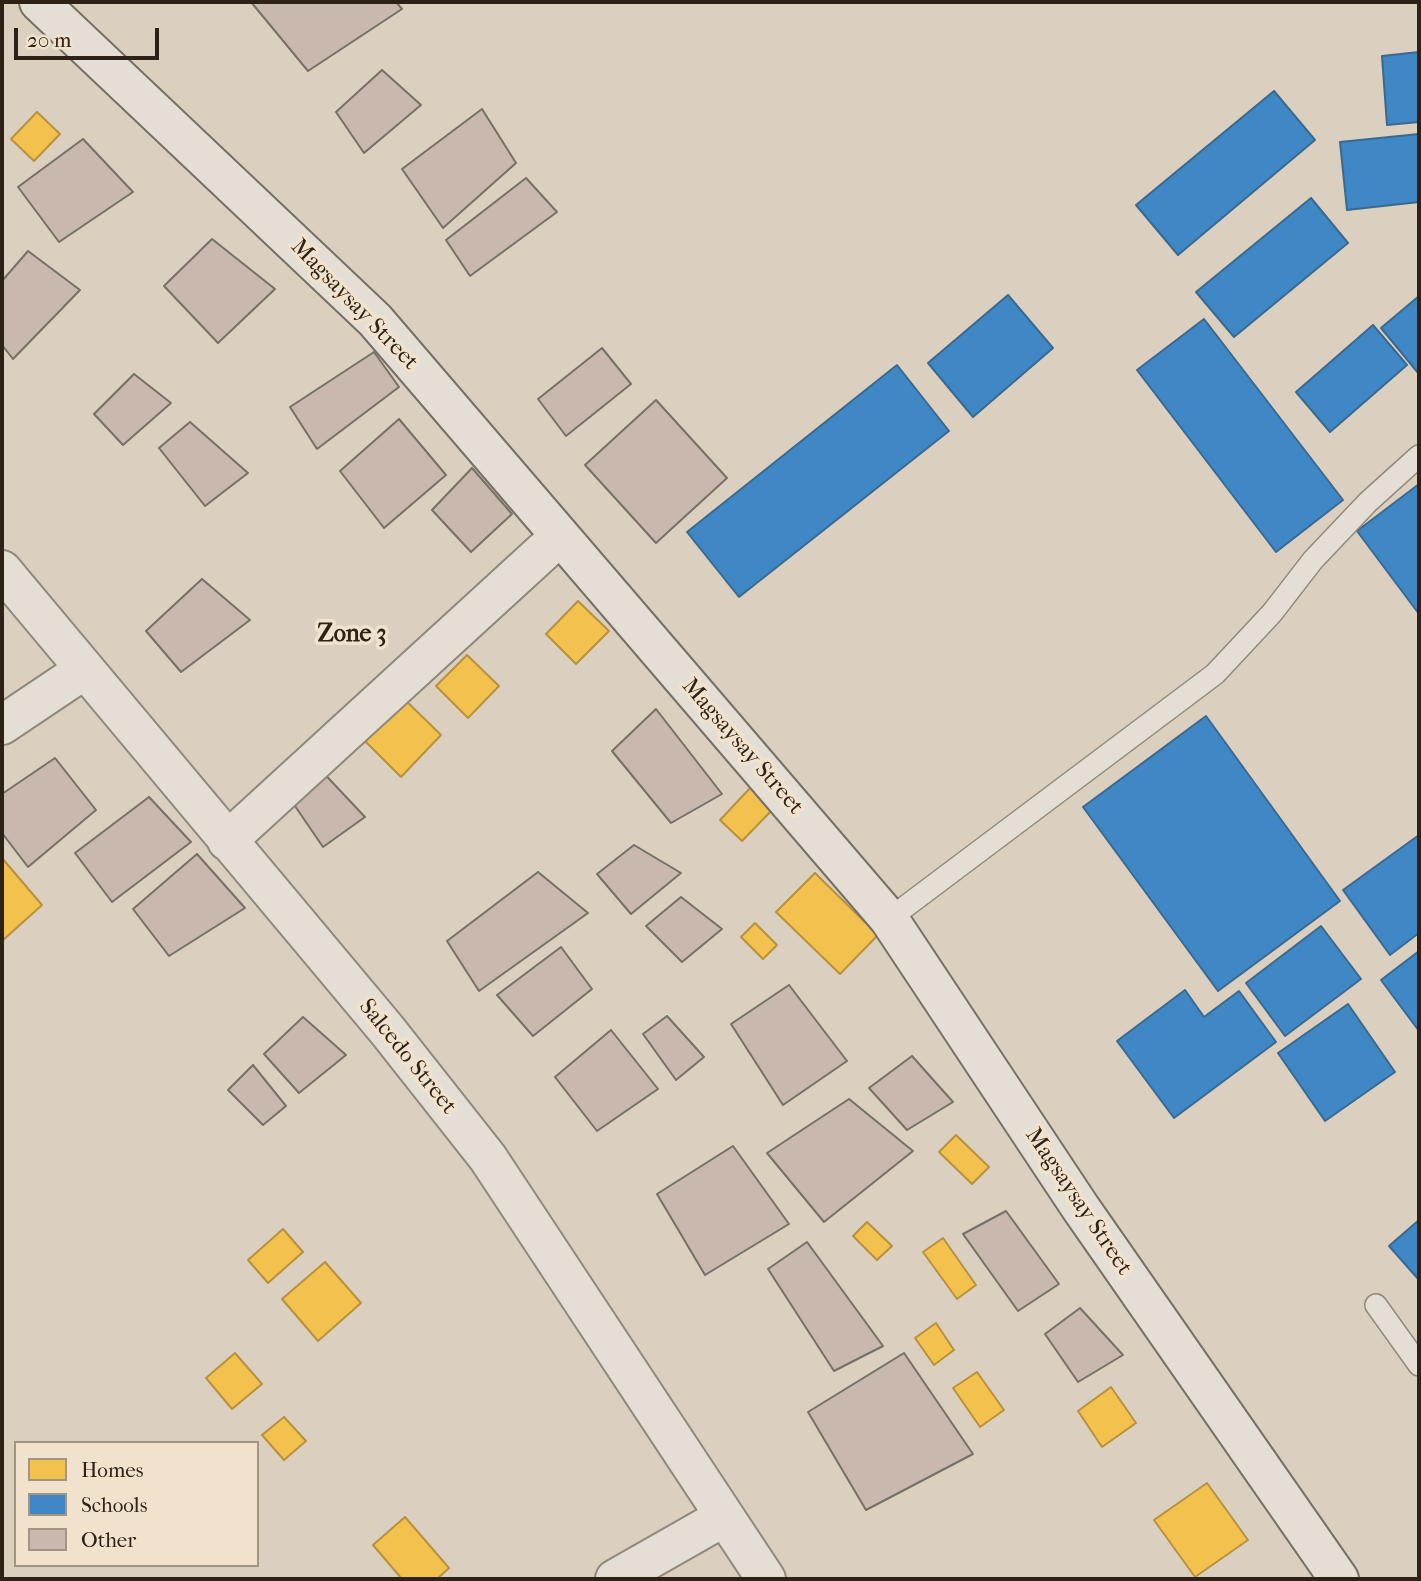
<!DOCTYPE html>
<html>
<head>
<meta charset="utf-8">
<style>
	body { margin:0 }
	#map { position:relative; width:1421px; height:1581px; overflow:hidden; background:#dbd0bf; font-family:"IM FELL French Canon",serif }
	canvas { display:block }
	.frame { position:absolute; inset:0; border:4px solid #2e2116; pointer-events:none }
	.legend { position:absolute; left:14px; top:1441px; width:245px; height:126px; box-sizing:border-box; background:#f0e2cd; border:2px solid #a29584; margin:0; padding:9px 12px; list-style:none; font-size:21px; color:#2e2116 }
	.legend li { display:flex; align-items:center; gap:14px; height:35px }
	.legend b { width:35px; border:2px solid #a29584 }
	.scale { position:absolute; left:14px; top:28px; width:145px; height:32px; box-sizing:border-box; border:4px solid #2e2116; border-top:0; padding-left:9px; font-size:21px; line-height:24px; white-space:nowrap; color:#2e2116; -webkit-text-stroke:5px #f0e2cd; paint-order:stroke }
</style>
</head>
<body>
<div id="map">
<canvas width="1421" height="1581"></canvas>
<div class="frame"></div>
<ul class="legend">
<li><b style="height:19px;background:#f2c14e"></b>Homes</li>
<li><b style="height:19px;background:#3f88c5"></b>Schools</li>
<li><b style="height:19px;background:#c8b8ad"></b>Other</li>
</ul>
<div class="scale">20 m</div>
</div>
<script>
const g = document.querySelector('canvas').getContext('2d');
g.lineJoin = 'round';
function fill(path, color) { g.fillStyle = color; g.fill(path, 'evenodd'); }
const toPath = rows => new Path2D(rows.map(r => 'M' + r).join(''));
function trace(path, color, width, dash) { g.strokeStyle = color; g.lineWidth = width; g.lineCap = dash ? 'butt' : 'round'; g.setLineDash(dash || []); g.stroke(path); }
function label(font, color, halo, rows, align = 'center') {
  g.font = font + ' "IM FELL French Canon",serif'; g.lineWidth = 7; g.setLineDash([]); g.textBaseline = 'middle'; g.strokeStyle = halo; g.fillStyle = color; for (const [text, x, y, turn = 0] of rows) {
    g.save(); g.translate(x, y); g.rotate((+turn || 0) * Math.PI / 180); g.textAlign = isNaN(turn) ? turn : align; if (halo) g.strokeText(text, 0, 0); g.fillText(text, 0, 0); g.restore();
  }
}
const homes = toPath([
	[37,112,60,134,34,161,11,139,37,112],
	[578,601,609,631,576,664,546,634,578,601],
	[467,655,499,686,468,718,436,686,467,655],
	[395,690,441,735,401,777,354,730,395,690],
	[752,786,774,808,742,841,720,820,752,786],
	[2,858,42,905,2,941,2,858],
	[815,873,878,935,840,974,776,912,815,873],
	[755,923,777,945,763,959,741,937,755,923],
	[956,1135,989,1167,972,1184,939,1152,956,1135],
	[867,1222,892,1246,877,1260,853,1236,867,1222],
	[283,1229,303,1252,268,1283,248,1260,283,1229],
	[943,1238,976,1285,957,1299,923,1252,943,1238],
	[325,1262,361,1303,318,1341,282,1299,325,1262],
	[936,1323,954,1350,934,1365,915,1338,936,1323],
	[235,1353,262,1384,232,1409,206,1378,235,1353],
	[977,1372,1004,1410,980,1427,953,1388,977,1372],
	[1111,1387,1136,1423,1102,1447,1078,1411,1111,1387],
	[284,1417,306,1441,284,1460,262,1435,284,1417],
	[1207,1483,1248,1540,1195,1577,1154,1520,1207,1483],
	[405,1517,449,1568,437,1579,402,1579,373,1545,405,1517]
]);
fill(homes, '#f2c14e');
trace(homes, '#b7913d', 2);
const schools = toPath([
	[1419,52,1419,122,1387,125,1382,56,1419,52],
	[1274,91,1315,140,1178,255,1136,205,1274,91],
	[1419,134,1419,202,1347,210,1340,142,1419,134],
	[1311,198,1348,243,1234,337,1196,292,1311,198],
	[1008,295,1053,348,973,417,928,363,1008,295],
	[1419,296,1419,374,1381,328,1419,296],
	[1204,319,1343,500,1276,552,1137,370,1204,319],
	[1373,325,1407,365,1330,432,1296,392,1373,325],
	[897,365,949,431,739,597,687,532,897,365],
	[1419,484,1419,614,1357,531,1419,484],
	[1206,716,1340,901,1218,991,1083,807,1206,716],
	[1419,835,1419,933,1390,955,1343,890,1419,835],
	[1321,926,1361,979,1285,1036,1246,983,1321,926],
	[1419,951,1419,1031,1381,980,1419,951],
	[1185,990,1204,1017,1239,991,1276,1042,1174,1118,1117,1041,1185,990],
	[1348,1004,1395,1072,1325,1121,1278,1053,1348,1004],
	[1419,1220,1419,1280,1389,1246,1419,1220]
]);
fill(schools, '#3f88c5');
trace(schools, '#3a6990', 2);
const building = toPath([
	[251,2,396,2,402,9,308,71,251,2],
	[382,70,421,105,364,153,336,112,382,70],
	[482,109,516,163,443,228,402,169,482,109],
	[83,139,133,192,59,242,18,187,83,139],
	[526,178,557,212,470,276,446,240,526,178],
	[212,239,275,289,218,343,164,286,212,239],
	[28,251,80,290,13,359,2,345,2,281,28,251],
	[602,348,631,384,566,436,538,399,602,348],
	[374,352,399,387,317,449,290,407,374,352],
	[134,374,171,403,123,445,94,414,134,374],
	[656,400,727,478,656,543,585,465,656,400],
	[399,419,446,475,384,528,340,471,399,419],
	[190,422,248,473,205,506,159,448,190,422],
	[472,468,512,514,471,552,432,510,472,468],
	[202,579,250,620,181,672,146,631,202,579],
	[656,709,722,794,671,823,612,751,656,709],
	[55,758,96,810,28,867,2,833,2,794,55,758],
	[316,765,365,817,323,847,284,790,316,765],
	[149,797,191,842,112,902,75,853,149,797],
	[634,845,681,873,631,914,597,874,634,845],
	[197,854,245,908,169,956,133,909,197,854],
	[538,872,588,913,479,991,447,941,538,872],
	[681,897,722,929,682,962,646,926,681,897],
	[561,947,592,989,533,1036,497,995,561,947],
	[789,985,847,1061,783,1105,731,1024,789,985],
	[667,1016,704,1057,676,1080,643,1034,667,1016],
	[303,1017,346,1055,299,1093,264,1054,303,1017],
	[611,1030,658,1089,597,1131,555,1077,611,1030],
	[912,1056,953,1102,907,1130,869,1088,912,1056],
	[253,1065,286,1106,263,1125,228,1090,253,1065],
	[849,1099,913,1151,824,1222,767,1153,849,1099],
	[733,1146,789,1224,705,1275,657,1194,733,1146],
	[1006,1211,1059,1284,1018,1311,963,1234,1006,1211],
	[807,1242,883,1346,834,1371,768,1269,807,1242],
	[1080,1308,1123,1355,1078,1382,1045,1334,1080,1308],
	[904,1353,973,1454,866,1510,808,1412,904,1353]
]);
fill(building, '#c8b8ad');
trace(building, '#777066', 2);
const lane = toPath([
	[889,919,1215,674,1272,613,1313,560,1368,502,1419,456],
	[1376,1305,1419,1365]
]);
const street = toPath([
	[2,570,387,1030,488,1158,766,1579],
	[2,725,84,670],
	[227,841,559,537],
	[615,1579,724,1517]
]);
const secondary = toPath([
	[39,2,375,320,889,919,1080,1207,1339,1579]
]);
trace(lane, '#90887d', 24);
trace(street, '#90887d', 42);
trace(secondary, '#777066', 42);
trace(lane, '#e4ded4', 21);
trace(street, '#e4ded4', 38);
trace(secondary, '#e4ded4', 38);
label('23px', '#2e2116', '#f0e2cd', [
	["Magsaysay Street",354,305,46],
	["Magsaysay Street",742,747,49],
	["Salcedo Street",407,1057,51],
	["Magsaysay Street",1078,1202,56]
]);
label('bold 24px', '#2e2116', '#f0e2cd', [
	["Zone 3",352,635]
]);
</script>
</body>
</html>
